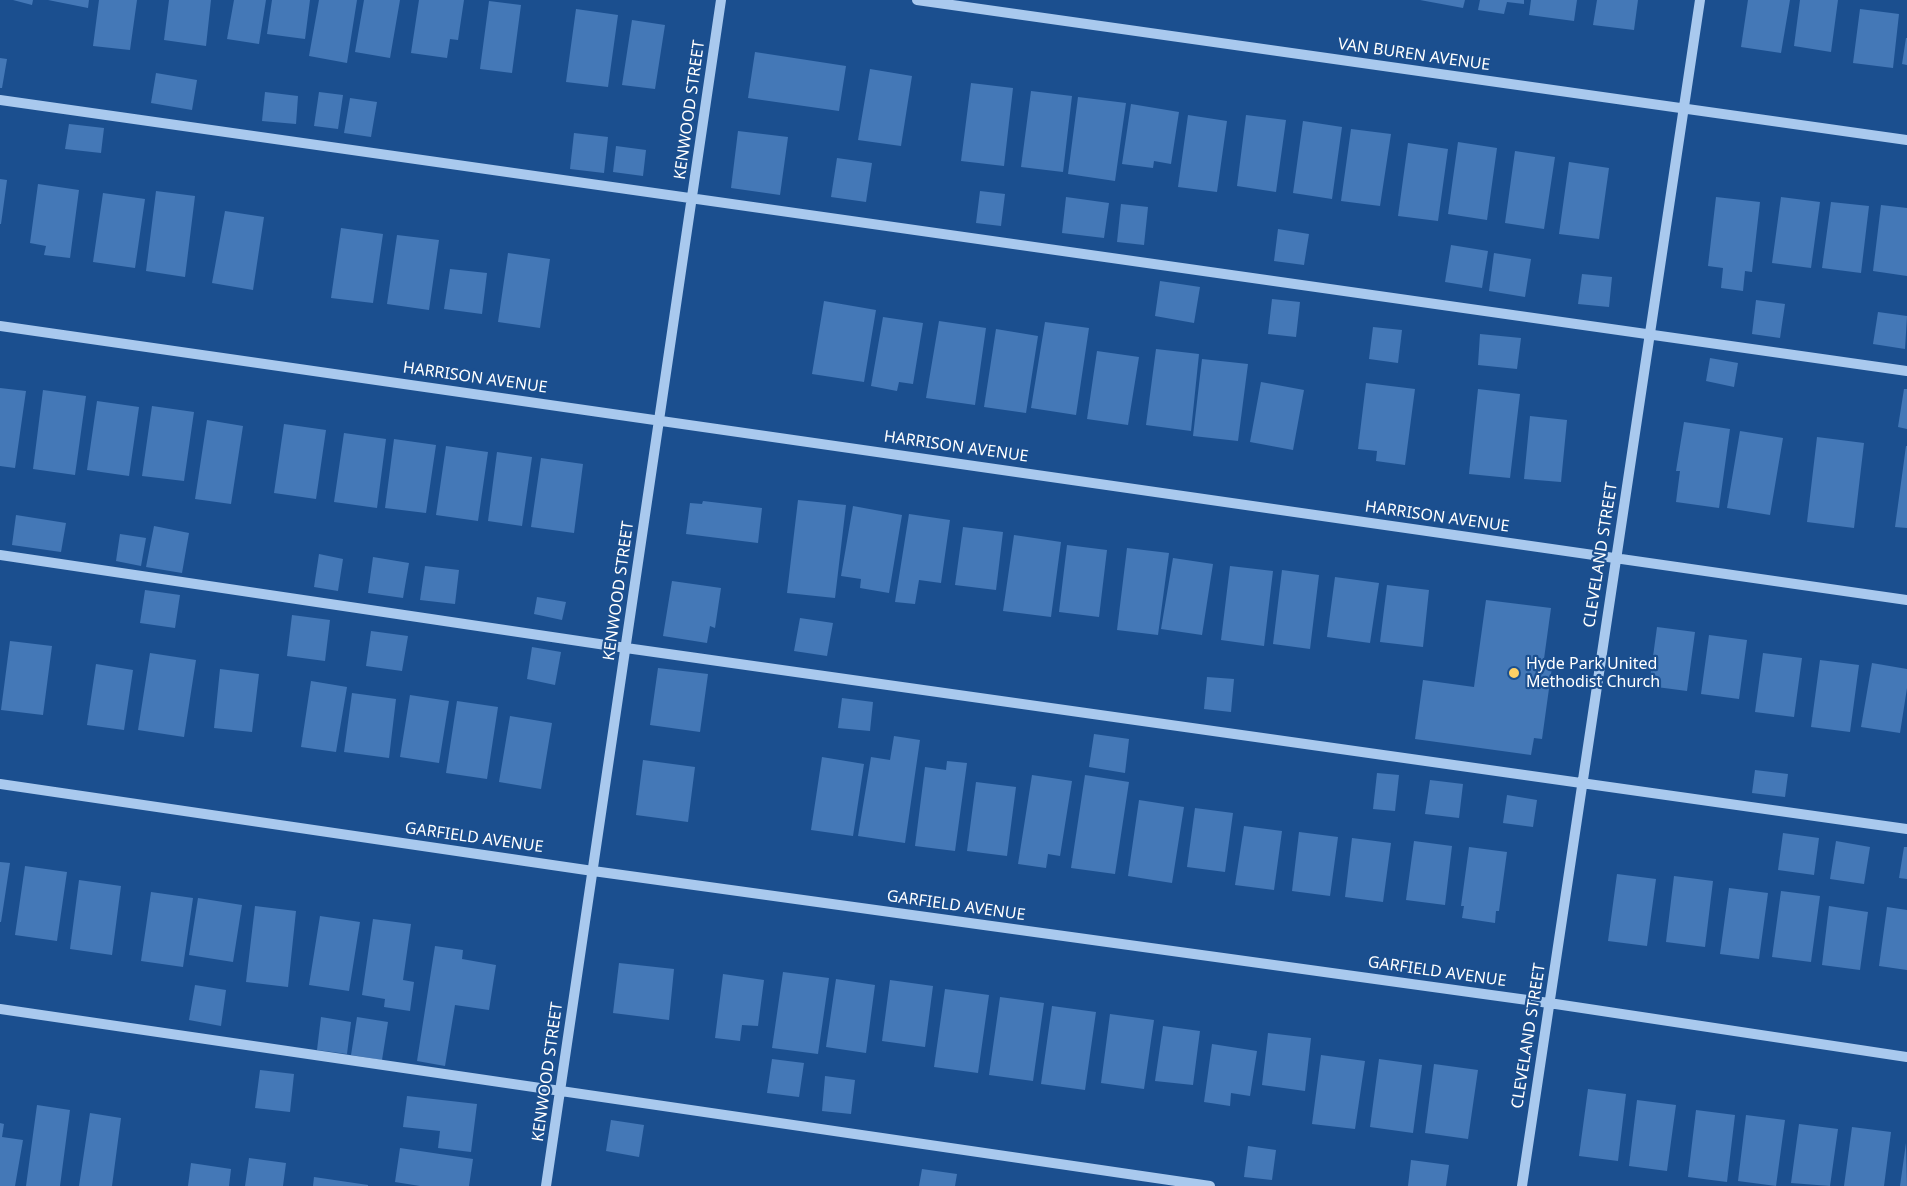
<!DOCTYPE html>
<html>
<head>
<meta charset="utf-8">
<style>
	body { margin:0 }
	canvas { display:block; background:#1b4f8f }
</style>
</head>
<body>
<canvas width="1907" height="1186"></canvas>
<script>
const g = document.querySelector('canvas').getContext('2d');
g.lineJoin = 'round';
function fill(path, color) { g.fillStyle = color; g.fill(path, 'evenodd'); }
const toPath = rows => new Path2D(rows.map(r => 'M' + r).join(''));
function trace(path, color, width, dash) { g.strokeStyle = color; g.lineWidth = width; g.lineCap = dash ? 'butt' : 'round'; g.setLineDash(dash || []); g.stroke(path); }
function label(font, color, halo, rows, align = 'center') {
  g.font = font + ' "Noto Sans",sans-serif'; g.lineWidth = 4.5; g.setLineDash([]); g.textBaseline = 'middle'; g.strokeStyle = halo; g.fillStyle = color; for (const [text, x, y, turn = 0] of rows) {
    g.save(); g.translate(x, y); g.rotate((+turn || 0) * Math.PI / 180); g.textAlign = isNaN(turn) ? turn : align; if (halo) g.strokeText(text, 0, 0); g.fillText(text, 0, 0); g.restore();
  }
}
fill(toPath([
	[13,0,33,0,32,5],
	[48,0,89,0,88,8],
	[99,0,137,0,130,50,93,46],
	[169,0,211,0,206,46,164,40],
	[234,0,266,0,259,44,227,39],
	[272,0,310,0,305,39,267,34],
	[319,0,357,0,347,63,309,56],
	[364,0,400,0,390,58,355,52],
	[419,0,464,0,458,40,450,39,447,58,411,53],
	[1420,0,1465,0,1463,8],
	[1480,0,1524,0,1524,4,1507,2,1504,14,1478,10],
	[1531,0,1577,0,1574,21,1529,15],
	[1597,0,1638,0,1634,30,1593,25],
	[1748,0,1790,0,1781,53,1741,47],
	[1800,0,1838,0,1831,52,1794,46],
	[489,1,521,5,512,73,480,69],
	[576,9,618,15,608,87,566,82],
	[1860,9,1899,14,1893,68,1853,63],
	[632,20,665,25,655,89,622,85],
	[1906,38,1907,38,1907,65,1902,64],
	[755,52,846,66,839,111,748,98],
	[0,58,7,59,2,88,0,88],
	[870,69,912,76,901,146,858,140],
	[156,73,197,80,192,110,151,103],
	[971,83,1013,88,1004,166,961,161],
	[1031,91,1072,96,1063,172,1021,167],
	[265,92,298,96,296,124,262,121],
	[319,92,343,95,338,129,314,126],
	[1078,97,1126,103,1115,181,1068,174],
	[350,98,377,102,371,137,344,133],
	[1131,104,1179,112,1171,164,1154,161,1153,168,1122,164],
	[1188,115,1227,121,1217,192,1178,187],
	[1246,115,1286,120,1276,192,1237,186],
	[1303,121,1342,127,1332,199,1293,193],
	[69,124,104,128,101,153,65,149],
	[1351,129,1391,134,1380,206,1341,201],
	[738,131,788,137,780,195,731,188],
	[574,133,608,137,604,173,570,169],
	[1458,142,1497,148,1487,220,1448,214],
	[1408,143,1448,149,1438,221,1398,216],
	[616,146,646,150,643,176,613,172],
	[1515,151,1555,157,1544,229,1505,223],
	[837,158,872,163,866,202,831,197],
	[1569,162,1609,168,1599,239,1559,234],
	[0,179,7,180,1,224,0,224],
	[38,184,79,190,70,258,44,255,46,246,30,243],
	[156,191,195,196,185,277,146,271],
	[980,191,1005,194,1001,226,976,223],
	[103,193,145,199,135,268,93,262],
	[1066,197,1109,203,1104,238,1062,233],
	[1716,197,1760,202,1752,272,1745,271,1743,291,1721,288,1723,268,1708,266],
	[1781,197,1820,202,1811,268,1772,263],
	[1831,202,1869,206,1861,273,1822,268],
	[1121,204,1148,207,1144,245,1117,242],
	[1881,205,1907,208,1907,276,1873,271],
	[225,211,264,217,253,290,212,283],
	[341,228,383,234,373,303,331,298],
	[1278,229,1309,234,1304,265,1274,261],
	[397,235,439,240,429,310,387,304],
	[1451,245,1488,251,1482,288,1445,282],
	[508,253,550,259,540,328,498,322],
	[1494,253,1531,259,1525,297,1489,291],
	[450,269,487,273,482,314,444,309],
	[1582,274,1612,277,1609,307,1578,304],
	[1160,281,1200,287,1194,323,1155,316],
	[1272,299,1300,302,1296,337,1268,334],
	[1756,300,1785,304,1780,338,1752,334],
	[824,301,876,310,864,382,812,374],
	[1878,312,1907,316,1905,349,1873,344],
	[883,317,923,323,913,384,899,382,897,391,871,386],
	[939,321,986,328,975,405,926,398],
	[1045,322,1089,328,1076,415,1031,408],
	[1373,327,1402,330,1398,363,1369,359],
	[996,329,1038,336,1026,413,984,407],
	[1480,334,1521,338,1517,369,1478,365],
	[1156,349,1199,354,1191,431,1146,425],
	[1097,351,1139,357,1128,425,1087,419],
	[1710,358,1738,363,1734,387,1706,381],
	[1202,359,1248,364,1238,441,1193,436],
	[1261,382,1304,390,1293,450,1250,442],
	[1366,383,1415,389,1405,465,1376,461,1377,451,1358,449],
	[0,388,26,391,15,468,0,466],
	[1478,389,1520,394,1510,478,1469,474],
	[1904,389,1907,389,1907,429,1898,427],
	[43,390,86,396,75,475,33,469],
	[97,401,139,407,129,476,87,470],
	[152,406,194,412,184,481,142,476],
	[1530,416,1567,420,1561,482,1524,479],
	[207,420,243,426,231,504,195,499],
	[1684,422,1730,429,1719,508,1676,502,1680,471,1676,471],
	[284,424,326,430,316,499,274,493],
	[1740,431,1783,438,1770,515,1727,508],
	[344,433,386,439,377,508,334,502],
	[1817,437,1864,443,1854,528,1807,522],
	[394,439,436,445,426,513,385,508],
	[446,446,488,452,478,521,436,515],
	[1906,446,1907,446,1907,528,1895,527],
	[497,452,532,457,522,526,488,521],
	[541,458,583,464,574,533,531,527],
	[798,500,846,505,835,598,787,593],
	[703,501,762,508,758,543,686,534,690,503,702,504],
	[853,506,902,515,889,593,860,588,861,579,841,576],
	[909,514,950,520,941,583,919,580,915,604,895,602],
	[16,515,66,523,61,552,12,545],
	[154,526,189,533,182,573,146,567],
	[963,527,1003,532,996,590,955,585],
	[120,534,146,538,141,566,116,561],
	[1014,535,1061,542,1051,617,1003,611],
	[1067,545,1107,550,1099,617,1059,612],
	[1127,548,1169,553,1158,635,1117,630],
	[319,554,343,559,338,591,314,587],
	[373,557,409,563,403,598,368,593],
	[1173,558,1213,564,1202,635,1161,629],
	[425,566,459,570,455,604,420,600],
	[1230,566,1273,571,1264,646,1221,640],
	[1282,570,1319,575,1310,649,1273,644],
	[1335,577,1379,583,1370,643,1327,637],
	[672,581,721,588,715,628,710,626,707,643,663,636],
	[1387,585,1429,590,1423,647,1380,642],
	[145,590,180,595,175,628,140,623],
	[537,597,566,602,562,620,534,614],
	[1486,600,1551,608,1543,666,1552,667,1542,739,1534,738,1531,755,1415,739,1423,680,1474,687],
	[292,615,330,620,325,661,287,656],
	[800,618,833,623,827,656,794,651],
	[1657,627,1695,632,1687,691,1649,686],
	[371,631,408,636,402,671,366,666],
	[1709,635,1747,640,1739,699,1701,694],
	[10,641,52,646,43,715,1,710],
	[532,647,561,652,555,685,527,679],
	[150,653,196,660,184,737,138,730],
	[1763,653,1802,658,1794,717,1755,712],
	[1820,660,1859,665,1850,732,1811,727],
	[1872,663,1907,669,1907,688,1900,733,1861,727],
	[96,664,133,670,124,730,87,725],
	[658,668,708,674,700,732,650,725],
	[220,669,259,674,252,732,214,728],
	[1207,677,1234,679,1231,712,1204,709],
	[311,681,347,687,336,752,301,747],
	[352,693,396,699,389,758,344,752],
	[410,695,449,701,439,763,400,757],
	[842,698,873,702,870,731,838,728],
	[457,701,498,707,487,779,446,773],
	[510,716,552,723,541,789,499,782],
	[1094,734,1129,739,1125,773,1089,767],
	[894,736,920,740,905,843,858,836,871,757,890,760],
	[822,757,864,764,853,836,811,830],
	[643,760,695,767,688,822,636,815],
	[947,761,967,763,955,851,915,846,925,767,946,770],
	[1755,770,1788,774,1785,797,1752,793],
	[1377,773,1399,775,1395,811,1373,809],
	[1032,775,1072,781,1060,856,1048,854,1046,868,1018,864],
	[1085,775,1129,782,1115,874,1071,868],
	[1430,780,1463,784,1459,818,1425,814],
	[976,782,1016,787,1007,856,967,851],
	[1507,795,1537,800,1533,827,1503,823],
	[1139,800,1184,807,1172,883,1128,876],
	[1195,808,1233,813,1225,872,1187,867],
	[1244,826,1282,831,1274,890,1235,885],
	[1299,832,1338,837,1330,896,1292,891],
	[1783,833,1819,838,1814,875,1778,870],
	[1352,838,1391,843,1383,902,1345,897],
	[1414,841,1452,846,1445,905,1406,900],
	[1836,841,1870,847,1864,884,1830,879],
	[1469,847,1507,852,1499,911,1496,911,1495,923,1462,918,1464,906,1461,906],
	[1904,847,1907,847,1907,879,1899,878],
	[0,862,10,863,1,922,0,922],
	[25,866,67,872,57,941,15,935],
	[1617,874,1656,879,1647,946,1608,941],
	[1674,876,1713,881,1705,947,1666,942],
	[79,880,121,886,112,955,70,949],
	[1729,888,1768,893,1759,959,1720,954],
	[1781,891,1820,896,1811,962,1772,957],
	[151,892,193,898,183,967,141,961],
	[198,898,242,905,233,962,189,955],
	[255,906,296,911,288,987,246,982],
	[1829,906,1868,912,1860,970,1822,965],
	[1887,907,1907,910,1907,970,1879,966],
	[320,916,360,922,349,991,309,985],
	[373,919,411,924,403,980,414,982,410,1011,384,1007,385,999,362,995],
	[435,946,463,950,462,959,496,965,489,1010,455,1005,445,1066,417,1061],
	[619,963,674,969,669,1020,613,1013],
	[783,972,829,978,818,1054,772,1048],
	[723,974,764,980,758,1026,742,1025,740,1041,715,1038],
	[836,979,875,985,866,1053,826,1047],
	[890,980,933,986,925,1047,882,1041],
	[195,985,226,990,221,1026,189,1020],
	[945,989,989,995,978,1073,934,1067],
	[1000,997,1044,1003,1033,1081,989,1075],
	[1052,1006,1096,1012,1085,1090,1041,1084],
	[1110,1014,1154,1020,1144,1089,1101,1083],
	[321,1017,351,1022,347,1054,317,1050],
	[357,1017,388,1022,382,1060,351,1055],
	[1163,1026,1200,1031,1193,1085,1155,1081],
	[1268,1033,1311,1038,1305,1091,1262,1085],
	[1212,1044,1257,1051,1250,1096,1231,1093,1230,1106,1204,1102],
	[1321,1055,1365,1061,1355,1129,1312,1124],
	[772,1059,804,1063,799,1097,767,1093],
	[1379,1059,1422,1065,1413,1133,1370,1127],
	[1434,1064,1478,1070,1468,1139,1425,1133],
	[260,1070,294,1074,290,1112,255,1108],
	[825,1076,855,1080,851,1114,822,1111],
	[1588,1089,1626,1094,1618,1161,1579,1156],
	[407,1096,477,1104,471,1152,438,1148,440,1131,403,1127],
	[1637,1100,1676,1105,1667,1171,1629,1166],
	[37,1105,70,1110,60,1186,26,1186],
	[1696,1110,1735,1115,1727,1182,1688,1177],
	[90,1113,121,1118,112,1186,79,1186],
	[1746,1115,1785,1120,1776,1186,1738,1181],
	[611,1120,644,1125,639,1157,606,1151],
	[0,1123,4,1124,2,1137,23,1140,15,1186,0,1186],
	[1799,1124,1838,1129,1830,1186,1791,1183],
	[1852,1127,1891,1132,1884,1186,1844,1186],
	[1906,1143,1907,1186,1900,1186],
	[1248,1146,1276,1150,1272,1180,1244,1177],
	[400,1148,473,1159,469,1186,420,1186,395,1182],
	[249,1158,286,1163,283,1186,245,1186],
	[1411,1160,1449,1165,1446,1186,1408,1186],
	[191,1163,231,1169,229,1186,188,1186],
	[922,1169,957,1174,955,1186,919,1186],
	[314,1177,368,1185,368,1186,313,1186]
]), '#4478b7');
trace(toPath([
	[917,0,1907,140],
	[0,100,1907,371],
	[0,326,1907,600],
	[0,555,626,648,1907,829],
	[0,784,593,871,1549,1003,1907,1057],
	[0,1009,1210,1186],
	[546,1186,721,0],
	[1522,1186,1700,0]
]), '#a9c9ee', 10);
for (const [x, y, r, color] of [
	[1514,673,6,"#ffd166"]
]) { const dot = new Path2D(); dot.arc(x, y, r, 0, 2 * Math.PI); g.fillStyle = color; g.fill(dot); trace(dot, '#1b4f8f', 2); }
label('16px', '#fff', '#1b4f8f', [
	["VAN BUREN AVENUE",1414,55,8],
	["KENWOOD STREET",690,110,-82],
	["HARRISON AVENUE",475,378,8],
	["HARRISON AVENUE",956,447,8],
	["HARRISON AVENUE",1437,517,8],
	["CLEVELAND STREET",1601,555,-81],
	["KENWOOD STREET",619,591,-82],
	["GARFIELD AVENUE",474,838,8],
	["GARFIELD AVENUE",956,906,8],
	["GARFIELD AVENUE",1437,972,8],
	["CLEVELAND STREET",1529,1036,-81],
	["KENWOOD STREET",548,1072,-82]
]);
label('16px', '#fff', '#1b4f8f', [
	["Hyde Park United",1526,664],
	["Methodist Church",1526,682]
], 'left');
</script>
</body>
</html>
